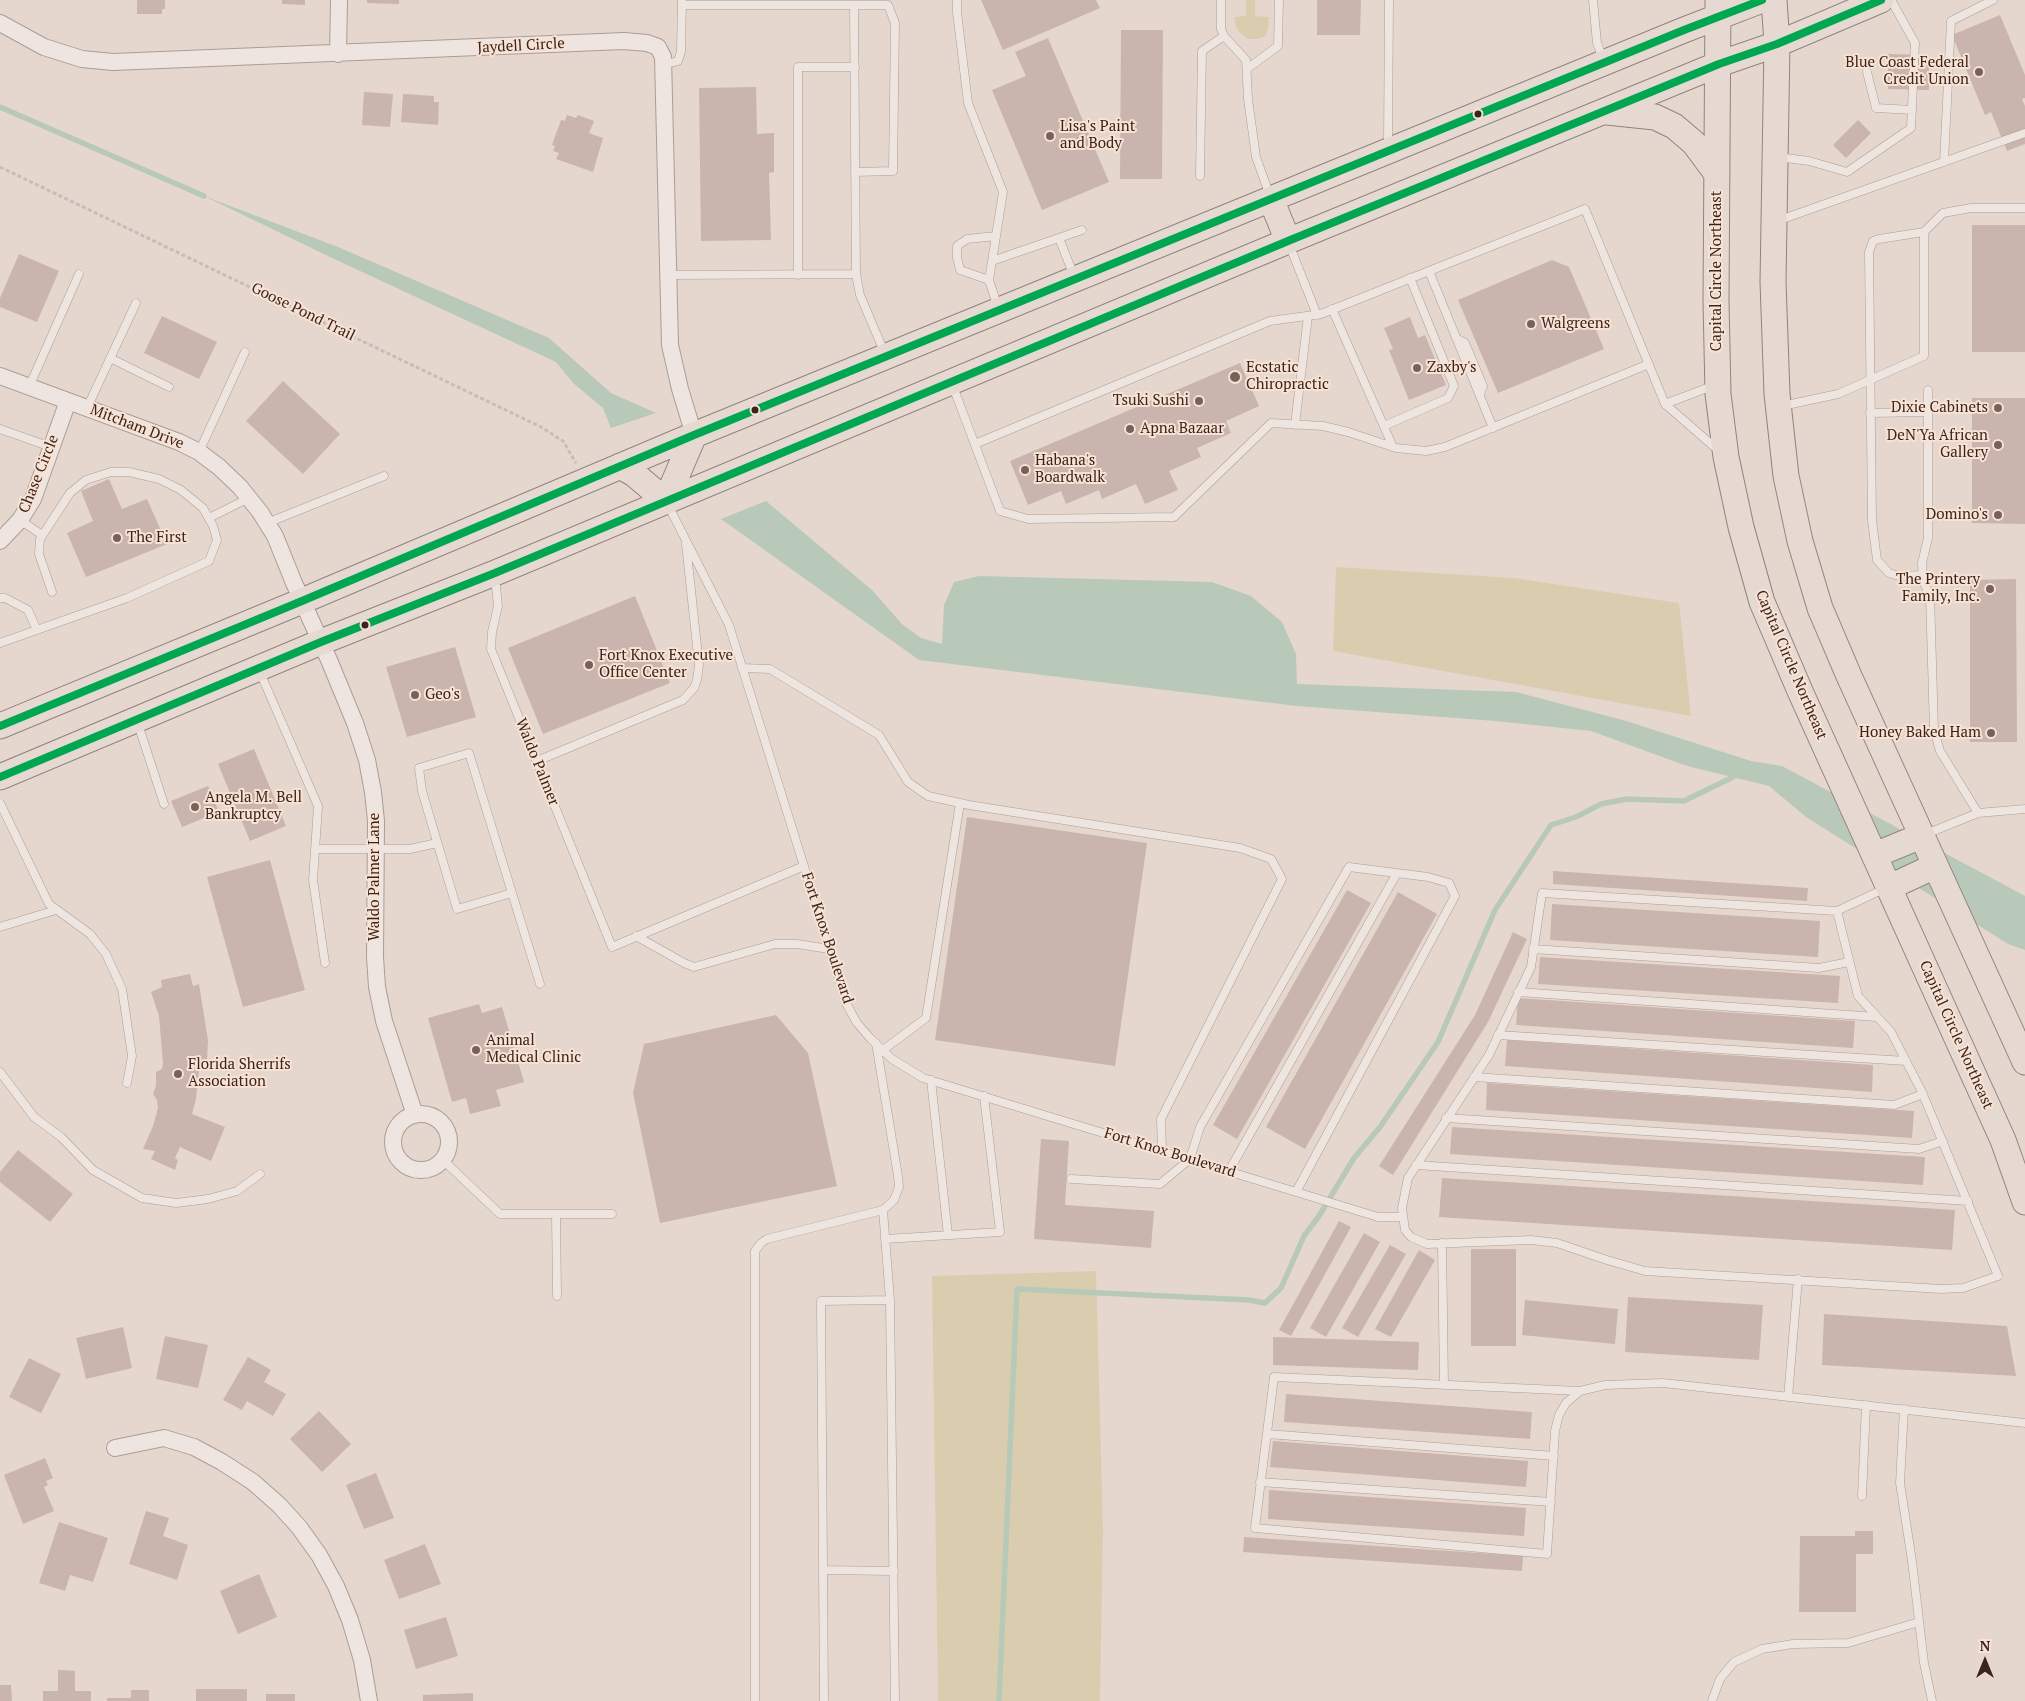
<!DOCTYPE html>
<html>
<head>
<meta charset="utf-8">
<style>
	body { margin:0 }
	#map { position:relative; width:2025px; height:1701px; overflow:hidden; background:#e6d7ce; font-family:"PT Serif",serif }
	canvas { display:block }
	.north { position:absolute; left:1960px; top:1636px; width:50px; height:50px; -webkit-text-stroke:4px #f8e2d3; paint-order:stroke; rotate:0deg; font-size:14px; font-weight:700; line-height:20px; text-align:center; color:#3b231d }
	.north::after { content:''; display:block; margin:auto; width:18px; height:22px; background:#3b231d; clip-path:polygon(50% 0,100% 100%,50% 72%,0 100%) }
</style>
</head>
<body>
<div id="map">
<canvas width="2025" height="1701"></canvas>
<div class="north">N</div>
</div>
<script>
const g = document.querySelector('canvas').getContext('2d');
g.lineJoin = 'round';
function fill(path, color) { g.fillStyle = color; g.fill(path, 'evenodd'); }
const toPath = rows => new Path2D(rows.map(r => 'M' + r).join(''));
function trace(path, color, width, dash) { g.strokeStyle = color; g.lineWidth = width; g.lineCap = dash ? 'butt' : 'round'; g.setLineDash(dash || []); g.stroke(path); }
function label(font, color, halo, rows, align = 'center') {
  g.font = font + ' "PT Serif",serif'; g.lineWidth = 4; g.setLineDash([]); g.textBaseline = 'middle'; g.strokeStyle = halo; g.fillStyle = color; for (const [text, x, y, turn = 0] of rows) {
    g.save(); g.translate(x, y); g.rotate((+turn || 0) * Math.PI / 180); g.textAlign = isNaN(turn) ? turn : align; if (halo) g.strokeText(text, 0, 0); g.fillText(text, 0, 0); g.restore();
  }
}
fill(toPath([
	[1246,0,1255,0,1255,16,1269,17,1268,30,1265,36,1259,39,1248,39,1239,32,1235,24,1234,17,1246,16],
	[1336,567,1514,578,1679,603,1691,716,1333,651],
	[1096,1271,1103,1529,1100,1701,938,1701,932,1276]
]), '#dacdaf');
fill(toPath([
	[204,196,338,247,549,338,611,393,656,413,611,428,603,408,573,383,556,362,332,258],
	[766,501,872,590,902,624,921,638,942,644,944,605,954,582,979,576,1212,582,1251,596,1282,622,1296,654,1297,684,1516,692,1623,720,1751,761,1782,766,2025,896,2025,950,2008,944,1806,817,1769,786,1687,766,1591,731,1495,721,1297,706,919,660,721,519]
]), '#b8c9ba');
trace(toPath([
	[0,107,204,196],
	[999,1701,1017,1289,1249,1300,1265,1303,1281,1288,1304,1236,1319,1216,1354,1158,1380,1127,1438,1042,1495,910,1551,825,1576,817,1601,804,1627,799,1684,801,1733,777]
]), '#b8c9ba', 5.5);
fill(toPath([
	[137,0,165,0,165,9,162,9,162,14,137,14],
	[282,0,305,0,305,5,282,4],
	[367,0,399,0,399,4,367,3],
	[981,0,1096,0,1100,8,1003,50],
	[1317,0,1361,0,1360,35,1317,35],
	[2000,15,2025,75,2025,98,2022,99,2025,106,2025,144,2007,151,1991,112,1985,115,1952,35],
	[1121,30,1163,30,1162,179,1120,179],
	[1048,38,1109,182,1042,210,992,90,1026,76,1015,52],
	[1888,54,1929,55,1929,90,1888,89],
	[756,87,757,134,774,133,774,172,769,173,771,240,701,241,699,88],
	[364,92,393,94,390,127,362,125],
	[403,94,434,96,434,102,439,102,438,125,401,122],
	[567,115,576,118,578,115,594,121,589,133,603,138,593,172,556,159,559,153,553,151,555,146,552,145,561,120,565,121],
	[1858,120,1871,133,1846,158,1833,145],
	[1972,225,2025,225,2025,352,1972,352],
	[19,254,59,271,37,322,0,307,0,298],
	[1552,260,1569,267,1604,349,1498,393,1458,300],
	[162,316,217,342,199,379,144,353],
	[1410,317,1418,338,1425,335,1446,385,1409,400,1389,350,1393,349,1384,328],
	[1240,363,1259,406,1226,421,1231,433,1197,448,1201,457,1169,471,1178,490,1145,504,1136,484,1102,499,1099,490,1066,504,1061,491,1028,505,1010,461],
	[283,381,340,434,303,474,246,421],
	[1972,398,2025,398,2025,524,1972,523],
	[109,479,122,509,147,499,167,544,86,577,67,533,93,521,81,491],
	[2016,579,2017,742,1970,742,1970,580],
	[635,596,670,683,543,734,508,648],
	[455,647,476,717,407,737,386,667],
	[254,749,286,826,250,841,218,764],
	[208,786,219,812,182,827,171,801],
	[967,817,1147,843,1115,1066,935,1040],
	[270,860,305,990,243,1007,207,877],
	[1553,871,1808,888,1807,901,1553,884],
	[1347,890,1371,903,1237,1139,1213,1125],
	[1398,892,1437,914,1305,1149,1266,1127],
	[1552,904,1820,921,1818,957,1550,940],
	[1513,932,1527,939,1488,1022,1393,1175,1379,1166,1475,1015],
	[1540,957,1840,976,1838,1003,1538,984],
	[190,974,193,986,199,984,208,1040,207,1061,200,1062,196,1099,192,1114,225,1127,211,1161,180,1147,175,1158,178,1160,175,1170,151,1159,155,1151,143,1149,153,1126,158,1108,157,1100,153,1094,156,1086,156,1072,162,1069,163,1063,159,1016,151,992,162,987,161,980],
	[1518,998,1855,1021,1853,1048,1516,1025],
	[479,1004,482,1013,502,1007,524,1082,496,1090,501,1106,470,1114,466,1098,452,1102,428,1018],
	[776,1015,808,1053,837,1186,660,1223,633,1093,644,1044],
	[1507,1040,1873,1065,1872,1092,1505,1066],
	[1487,1083,1914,1111,1912,1138,1486,1110],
	[1452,1127,1925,1157,1923,1185,1450,1154],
	[1041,1139,1069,1141,1065,1205,1154,1211,1151,1248,1034,1239],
	[18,1150,73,1194,50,1222,0,1182,0,1172],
	[1442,1178,1955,1210,1952,1250,1439,1217],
	[1339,1221,1351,1227,1291,1336,1279,1330],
	[1364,1233,1380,1242,1326,1337,1310,1328],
	[1390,1245,1406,1254,1358,1337,1342,1328],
	[1471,1249,1516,1249,1516,1346,1471,1346],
	[1419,1250,1435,1260,1391,1337,1375,1329],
	[1628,1297,1763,1305,1759,1360,1625,1352],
	[1525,1300,1618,1309,1615,1344,1522,1335],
	[1824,1314,2007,1326,2016,1376,1822,1365],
	[123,1327,132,1368,86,1379,76,1338],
	[165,1336,208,1345,198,1388,156,1379],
	[1273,1337,1419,1342,1418,1370,1273,1365],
	[248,1357,271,1370,264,1382,286,1394,273,1416,247,1401,242,1410,223,1400],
	[29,1358,61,1374,41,1413,9,1397],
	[1286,1394,1532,1412,1530,1439,1284,1422],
	[319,1411,351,1444,322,1472,290,1439],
	[1273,1441,1528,1461,1526,1487,1270,1467],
	[45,1458,53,1478,46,1481,48,1485,44,1487,54,1511,23,1524,4,1475],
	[376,1473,394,1518,364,1529,346,1485],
	[1269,1490,1526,1508,1524,1536,1268,1519],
	[146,1511,169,1518,163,1536,188,1545,177,1580,129,1564],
	[59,1522,108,1538,93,1582,70,1575,65,1591,39,1583],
	[1855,1531,1873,1531,1873,1554,1856,1554,1856,1612,1799,1612,1800,1536,1855,1536],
	[1244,1537,1523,1556,1522,1571,1243,1552],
	[425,1544,441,1584,399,1599,384,1560],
	[259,1574,277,1617,238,1634,220,1591],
	[446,1617,458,1656,416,1669,404,1630],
	[58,1670,75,1671,75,1691,91,1691,91,1701,43,1701,43,1691,58,1691],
	[0,1685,11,1685,12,1701,0,1701],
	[196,1689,247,1689,247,1701,196,1701],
	[131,1690,149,1690,149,1701,107,1701,107,1698,131,1698],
	[473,1693,473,1701,423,1701,423,1695],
	[266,1694,295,1694,295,1701,266,1701]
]), '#cab4ae');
const lane = toPath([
	[957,0,957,12,968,103,1003,192,989,280,998,308],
	[1221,0,1221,29,1224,36,1246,60,1248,99,1256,157,1270,196],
	[1593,0,1597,43,1603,59],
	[682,5,888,5,895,23,893,171,855,172],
	[854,5,856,274,860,295,885,354],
	[663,65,678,61,681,52,682,0],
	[1247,69,1278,46,1279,0],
	[1867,72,1876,108,1912,110],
	[1388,145,1389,0],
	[1778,157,1809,161,1847,172,1911,128,1915,43,1891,0],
	[1944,162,1951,21,1993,0],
	[1200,176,1202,51,1224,36],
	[1777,221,2025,133],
	[1059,238,1074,276],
	[1289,244,1317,315],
	[992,261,1082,230],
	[1429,271,1493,428],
	[668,275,856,274],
	[798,275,798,67,855,67],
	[989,280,960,270,957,257,957,246,967,239,996,236],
	[1332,309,1393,447],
	[1456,338,1465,343,1483,386,1480,394],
	[110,358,169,387],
	[952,384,1000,511,1028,519,1174,517,1271,423,1323,426,1348,432,1396,448,1426,451,1445,447,1649,364],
	[29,387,79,274],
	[1928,390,1928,538,1922,563,1923,581,1930,596,1934,730,1940,751,1978,813],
	[1665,404,1715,385],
	[1782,406,1838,394,1924,356,1924,232],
	[87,408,136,303],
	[1870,413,1928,412],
	[1295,425,1308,316],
	[1384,426,1448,398,1454,386,1410,278],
	[0,429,51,447],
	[975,444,1270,321,1321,314,1585,209,1665,404,1719,451],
	[199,452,245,352],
	[668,505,729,625,847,1005,857,1023,870,1038,892,1059,923,1078,1378,1217,1403,1217],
	[209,518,249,498],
	[20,520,42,535],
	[267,523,384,476],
	[1923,575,1899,576,1889,573,1877,560,1872,520,1869,252,1873,241,1879,239,1924,232,1943,213,1971,208,2025,208],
	[495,577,498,606,492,632,491,649,612,947,804,866],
	[0,598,5,598,28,610,37,630],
	[0,643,127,598,209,561,217,540,213,526,203,508,181,490,159,479,129,472,111,472,86,480,70,493,40,539,39,554,52,592],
	[742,668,770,669,879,735,908,782,928,796,969,805,1240,848,1271,859,1282,879,1161,1119,1162,1150],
	[259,670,318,806,313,880,325,963],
	[138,724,164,804],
	[537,761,683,700,694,688,697,680,699,665,686,544],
	[0,803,49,904,90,934,106,954,122,989,132,1056,127,1083],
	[1926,834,1978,813,2025,809],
	[315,849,410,849,437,843],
	[512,893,457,909,422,791,419,768,469,753,540,984],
	[1837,911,1858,996,1891,1032,1922,1092,1998,1276,1963,1288,1941,1289,1645,1271,1607,1260,1557,1243,1531,1240,1427,1244,1411,1237,1405,1230,1402,1208,1408,1178,1489,1055,1531,967,1542,893,1837,911,1886,888],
	[0,927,56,910],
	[636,936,684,963,694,967,775,944,797,944,829,949],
	[1533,949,1819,968,1849,962],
	[1518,992,1877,1017],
	[1498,1035,1906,1061],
	[883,1050,926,1018,960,803],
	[0,1072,34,1117,61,1137,93,1170,142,1198,176,1203,208,1199,237,1191,260,1174],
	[1474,1077,1894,1105,1923,1094],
	[931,1080,948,1235],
	[1446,1118,1919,1149,1943,1141],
	[443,1160,500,1214,612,1214],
	[1416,1165,1968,1201],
	[1229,1171,1397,873],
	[1071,1179,1160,1184,1190,1159,1200,1127,1349,867,1428,877,1449,883,1455,896,1296,1192],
	[883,1210,890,1300,895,1701],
	[556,1214,557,1296],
	[885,1239,1000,1232,984,1096],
	[1442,1243,1444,1385],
	[1580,1391,1274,1377,1255,1528,1547,1554,1555,1431,1559,1415,1566,1403,1580,1391,1605,1385,1663,1383,2025,1423],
	[1788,1397,1798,1279],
	[1904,1409,1900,1483,1912,1561,1924,1663,1932,1701],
	[1267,1434,1554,1456],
	[1260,1482,1551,1502],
	[1862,1496,1866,1405],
	[823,1570,894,1571],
	[755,1701,755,1251,761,1243,767,1239,883,1210,894,1200,899,1187,898,1176,876,1043],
	[824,1701,821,1301,890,1300],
	[1712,1701,1720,1679,1734,1662,1762,1649,1793,1644,1848,1643,1919,1622]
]);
const street = toPath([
	[0,23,44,47,82,59,113,62,624,41,647,43,658,47,663,57,670,345,680,389,694,435],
	[338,54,339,0],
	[0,376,179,442,199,452,219,467,240,487,260,512,275,536,294,583,329,660,355,723,367,760,373,792,376,821,375,957,377,987,384,1021,415,1115],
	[0,541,20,520,33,499,68,401],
	'393 1142a28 28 0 1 1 56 0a28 28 0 1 1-56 0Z',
	[115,1448,164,1438,194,1447,222,1462,253,1482,279,1505,299,1527,319,1555,336,1586,350,1620,362,1660,369,1701]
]);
const primary = toPath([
	[1718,0,1716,301,1718,394,1726,457,1741,527,1762,602,1800,691,2003,1140,2025,1202],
	[1774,0,1777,44,1773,282,1777,394,1786,476,1800,541,1820,608,1849,676,2025,1062],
	[1607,112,1655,117,1674,126,1694,143,1717,174],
	[1271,199,1288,241],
	[620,466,634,474,666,501],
	[666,501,694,435],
	[0,726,302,601,694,435,1684,30,1762,0],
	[0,777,321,642,495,573,1288,241,1719,64,1777,44,1881,0],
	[1875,855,1921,836],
	[1890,887,1935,866]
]);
trace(lane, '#ab9d96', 9);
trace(street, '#ab9d96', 18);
trace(primary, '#91837e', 27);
trace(toPath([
	[0,167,541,427,563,441,576,463]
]), '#c7bcb6', 3, [4, 2.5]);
trace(lane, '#eee5e0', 8);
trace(street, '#eee5e0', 16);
trace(primary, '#e6d9d1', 25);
trace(toPath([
	[0,726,302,601,694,435,1684,30,1762,0],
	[0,777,321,642,495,573,1288,241,1719,64,1777,44,1881,0]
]), '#00a651', 8);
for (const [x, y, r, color] of [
	[1979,72,5,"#77625b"],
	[1478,114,4.5,"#3b231d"],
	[1050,136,5,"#77625b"],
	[1531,324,5,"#77625b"],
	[1417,368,5,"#77625b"],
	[1235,377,6,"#77625b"],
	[1199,401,5,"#77625b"],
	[1998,408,5,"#77625b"],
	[755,410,4.5,"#3b231d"],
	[1130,429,5,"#77625b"],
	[1998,445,5,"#77625b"],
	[1025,470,5,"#77625b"],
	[1998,515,5,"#77625b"],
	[117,538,5,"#77625b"],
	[1990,589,5,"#77625b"],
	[365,625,4.5,"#3b231d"],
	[589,665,5,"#77625b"],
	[415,695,5,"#77625b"],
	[1991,733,5,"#77625b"],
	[195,807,5,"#77625b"],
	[476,1050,5,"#77625b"],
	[178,1074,5,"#77625b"]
]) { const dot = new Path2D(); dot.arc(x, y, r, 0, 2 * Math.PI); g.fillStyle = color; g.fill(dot); trace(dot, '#f8e2d3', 2); }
label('15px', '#3b231d', '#f8e2d3', [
	["Jaydell Circle",521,46,-3],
	["Capital Circle Northeast",1717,271,-90],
	["Goose Pond Trail",303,312,26],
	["Mitcham Drive",137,427,21],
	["Chase Circle",39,474,-68],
	["Capital Circle Northeast",1791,665,67],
	["Waldo Palmer",537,762,68],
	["Waldo Palmer Lane",375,877,-90],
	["Fort Knox Boulevard",827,938,72],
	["Capital Circle Northeast",1956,1035,66],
	["Fort Knox Boulevard",1170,1153,17]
]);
label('15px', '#3b231d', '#f8e2d3', [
	["Blue Coast Federal",1969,63,"right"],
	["Credit Union",1969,80,"right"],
	["Lisa's Paint",1060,127],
	["and Body",1060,144],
	["Walgreens",1541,324],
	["Ecstatic",1246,368],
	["Chiropractic",1246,385],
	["Zaxby's",1427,368],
	["Tsuki Sushi",1189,401,"right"],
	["Dixie Cabinets",1988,408,"right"],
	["Apna Bazaar",1140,429],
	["DeN'Ya African",1988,436,"right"],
	["Gallery",1988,453,"right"],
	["Habana's",1035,461],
	["Boardwalk",1035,478],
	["Domino's",1988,515,"right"],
	["The First",127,538],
	["The Printery",1980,580,"right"],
	["Family, Inc.",1980,597,"right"],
	["Fort Knox Executive",599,656],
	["Office Center",599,673],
	["Geo's",425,695],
	["Honey Baked Ham",1981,733,"right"],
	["Angela M. Bell",205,798],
	["Bankruptcy",205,815],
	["Animal",486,1041],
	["Medical Clinic",486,1058],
	["Florida Sherrifs",188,1065],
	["Association",188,1082]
], 'left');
</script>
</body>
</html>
